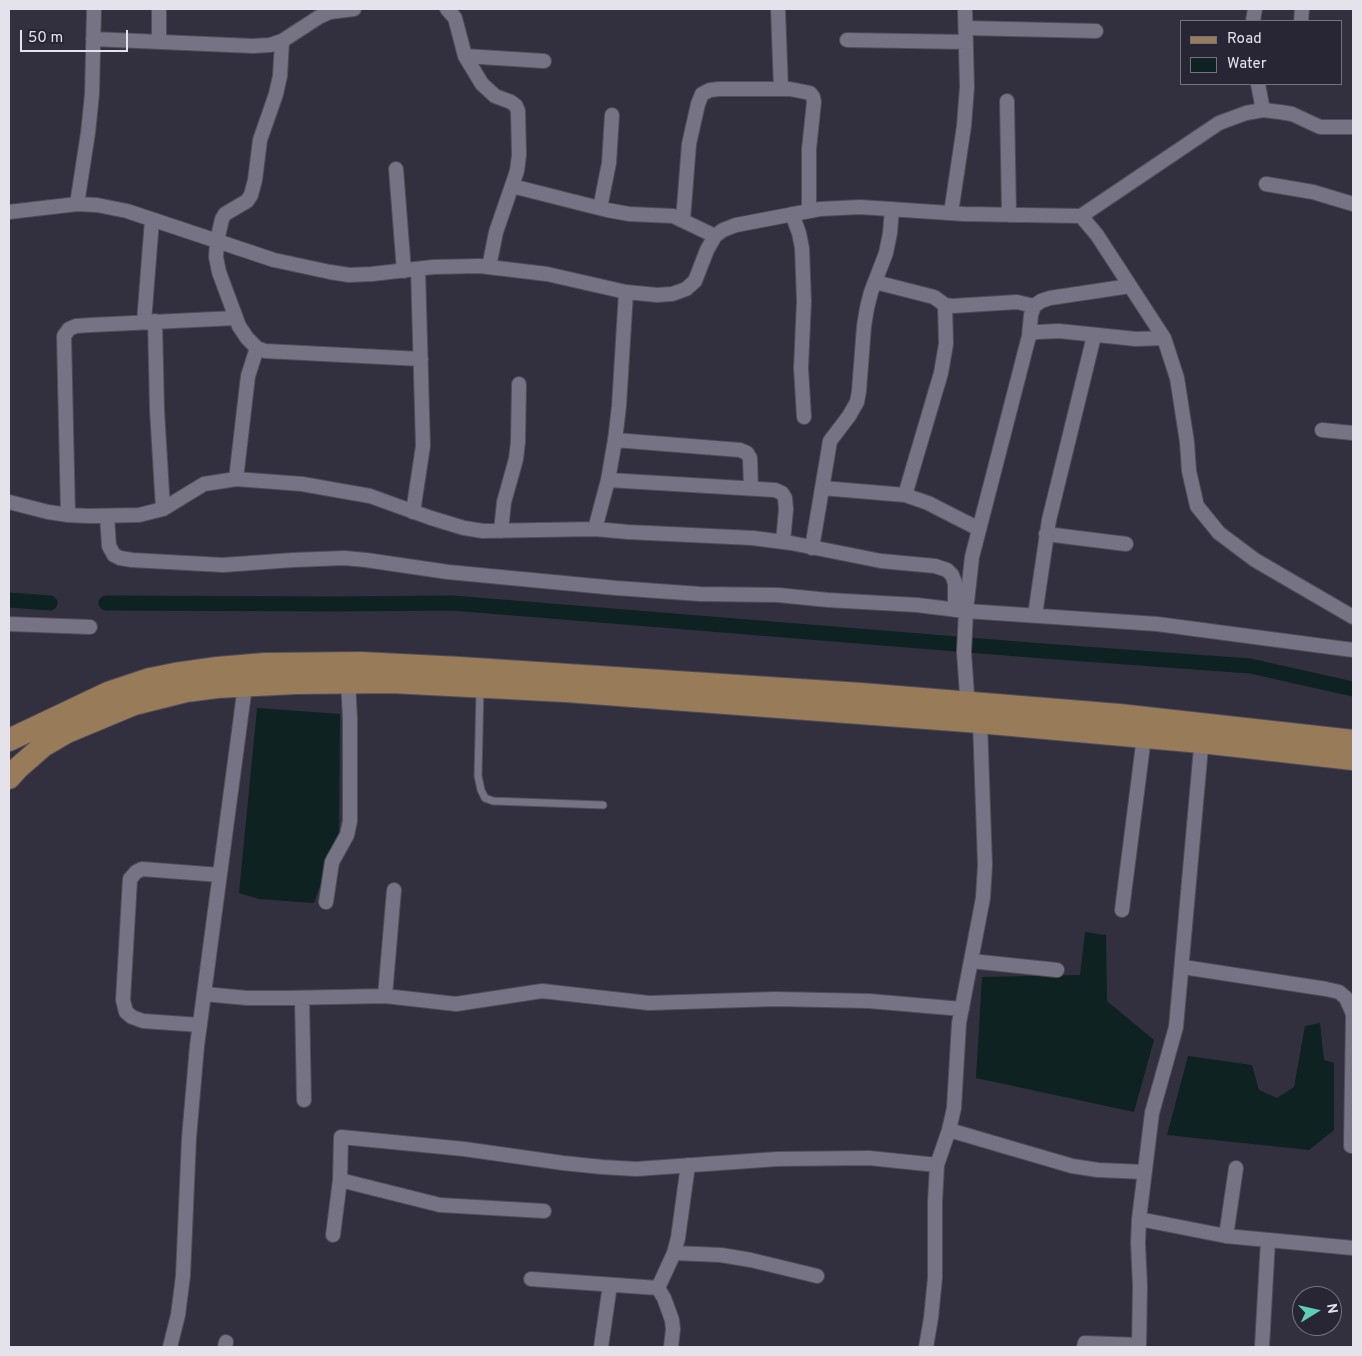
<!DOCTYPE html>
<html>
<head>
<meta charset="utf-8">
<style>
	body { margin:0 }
	#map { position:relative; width:1362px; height:1356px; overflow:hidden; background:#32303e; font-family:Overpass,sans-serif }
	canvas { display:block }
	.frame { position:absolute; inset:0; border:10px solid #e4e3ec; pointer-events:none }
	.legend { position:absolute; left:1180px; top:20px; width:162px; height:65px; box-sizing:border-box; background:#282634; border:1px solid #73727e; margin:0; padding:6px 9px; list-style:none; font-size:15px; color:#e4e3ec }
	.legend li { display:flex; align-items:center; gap:10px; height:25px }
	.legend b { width:25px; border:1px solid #73727e }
	.north { position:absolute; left:1292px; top:1286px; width:50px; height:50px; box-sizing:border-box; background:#282634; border:1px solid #73727e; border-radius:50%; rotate:81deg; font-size:14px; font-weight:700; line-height:20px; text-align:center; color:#e4e3ec }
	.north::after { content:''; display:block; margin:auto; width:18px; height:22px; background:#5cceba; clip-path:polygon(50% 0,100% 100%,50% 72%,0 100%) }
	.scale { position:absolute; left:20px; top:30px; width:108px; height:22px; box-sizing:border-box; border:2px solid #e4e3ec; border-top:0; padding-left:6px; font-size:15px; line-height:18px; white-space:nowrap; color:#e4e3ec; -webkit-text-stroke:4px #282634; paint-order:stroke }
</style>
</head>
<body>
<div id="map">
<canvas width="1362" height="1356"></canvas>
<div class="frame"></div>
<ul class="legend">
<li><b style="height:6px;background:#987b59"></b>Road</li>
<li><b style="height:14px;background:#0e2222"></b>Water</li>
</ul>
<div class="north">N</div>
<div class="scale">50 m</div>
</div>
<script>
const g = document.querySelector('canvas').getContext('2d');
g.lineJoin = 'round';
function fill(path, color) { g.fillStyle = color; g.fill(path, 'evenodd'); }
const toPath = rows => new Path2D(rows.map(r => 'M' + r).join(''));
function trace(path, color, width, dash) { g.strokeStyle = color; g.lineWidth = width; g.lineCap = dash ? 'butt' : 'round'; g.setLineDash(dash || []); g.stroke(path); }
fill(toPath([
	[257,708,340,714,339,833,314,903,259,899,239,893],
	[1085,932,1106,935,1107,1001,1154,1040,1134,1112,976,1078,982,977,1080,975],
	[1320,1023,1324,1060,1334,1063,1334,1130,1309,1150,1167,1135,1188,1056,1252,1065,1259,1090,1277,1098,1294,1087,1305,1026]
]), '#0e2222');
trace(toPath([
	[9,600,50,603],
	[106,603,333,604,452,603,1043,651,1250,666,1353,689]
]), '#0e2222', 15);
const lane = toPath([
	[480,690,478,776,481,790,485,798,493,801,603,805]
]);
const street = toPath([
	[159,9,159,41],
	[447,9,455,18,465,56,482,84,495,96,511,102,516,106,518,111,519,155,517,171,496,232,489,267],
	[778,9,781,89],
	[1253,21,1255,9],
	[1301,21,1302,9],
	[966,28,1096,31],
	[93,39,253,46,270,45,282,41,319,17,330,12,354,9],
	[847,40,966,42],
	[282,41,280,76,276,94,260,140,255,180,251,195,247,201,225,214,222,219,217,241,216,257,219,272,239,326,247,338,257,348,265,351,421,359],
	[465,56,544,61],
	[1258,84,1263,110],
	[1007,101,1009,215],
	[396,169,404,271],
	[1266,184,1313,192,1353,204],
	[512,186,607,210,629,214,673,216,715,236],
	[77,204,88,133,92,94,94,9],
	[600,208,609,163,612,115],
	[9,212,77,204,97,205,127,211,274,260,330,272,349,275,372,274,433,267,480,266,547,274,626,292,657,295,672,294,686,289,695,281,707,250,715,236,723,230,736,225,820,209,860,207,964,214,1081,216,1219,123,1246,113,1263,110,1280,112,1292,114,1320,127,1353,127],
	[951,213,964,126,967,87,965,9],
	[792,214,799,233,802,248,804,301,801,368,804,417],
	[1081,216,1097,235,1164,338,1177,378,1187,442,1189,471,1197,506,1219,533,1255,560,1353,617],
	[683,220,689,144,698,104,702,94,710,90,719,89,790,89,810,93,813,97,814,102,809,149,809,211],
	[875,282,934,297,945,305,952,306,1017,302,1034,306],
	[626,292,619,406,615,440,608,480,595,529,628,532,753,538,791,543,881,561,935,566,947,570,952,575,955,583,955,610],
	[155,321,157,410,163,509],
	[144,322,152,220],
	[1029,336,1031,315,1034,306,1041,301,1050,298,1130,286],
	[1322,430,1353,433],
	[615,440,740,450,747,453,750,458,751,488],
	[236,479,248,376,257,348],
	[608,480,775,490,782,493,785,498,786,509,783,542],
	[822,488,905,495,928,503,979,529],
	[905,495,941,373,946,344,945,305],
	[9,502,48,512,68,515,89,516,139,515,163,509,204,484,236,479,302,484,370,496,431,518,464,528,483,531,595,529],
	[413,512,423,446,418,269],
	[68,515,64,336,69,329,76,326,91,325,236,318],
	[107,516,109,546,114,555,120,558,132,560,223,565,293,560,344,558,366,560,448,572,616,588,700,594,778,595,828,600,917,605,966,611,1157,624,1353,650],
	[501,531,504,502,516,459,518,442,519,384],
	[1046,534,1126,544],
	[812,548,830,441,849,416,857,402,859,391,864,326,867,308,871,292,886,253,890,233,892,209],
	[1035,615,1049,520,1094,336],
	[9,624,90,627],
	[968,709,964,652,966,611,972,557,1029,336,1033,333,1038,332,1059,331,1136,339,1164,338],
	[326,902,332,862,347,835,350,821,350,718,348,682],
	[1122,910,1144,737],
	[971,961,1057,970],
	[1183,967,1326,989,1339,992,1346,998,1353,1014,1351,1146],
	[204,994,247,998,285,998,385,996,456,1004,542,991,649,1003,776,999,869,1001,962,1009],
	[385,996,394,890],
	[302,998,304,1100],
	[200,1025,143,1021,132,1017,126,1012,123,1000,130,879,136,872,142,869,220,875],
	[949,1130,1072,1166,1098,1170,1144,1172],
	[340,1180,341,1137,464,1149,563,1163,602,1167,636,1169,777,1159,869,1158,937,1165],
	[1139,1219,1226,1236,1353,1248],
	[333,1235,340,1180,440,1205,544,1211],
	[1226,1236,1236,1168],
	[674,1253,721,1255,751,1260,817,1276],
	[531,1279,658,1288,674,1253,678,1238,688,1165],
	[658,1288,664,1298,672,1320,673,1329,671,1347],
	[170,1347,178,1315,183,1276,189,1138,197,1046,245,686],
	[225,1347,226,1342],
	[601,1347,610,1285],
	[926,1347,931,1318,935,1278,935,1202,937,1165,949,1130,954,1108,959,1023,983,898,985,865,980,722],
	[1084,1347,1085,1343,1139,1345],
	[1139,1347,1140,1286,1138,1243,1139,1219,1152,1113,1176,1027,1202,736],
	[1262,1347,1268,1240]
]);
const primary = toPath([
	[9,740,108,693,150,679,175,674,217,668,265,664,361,663,460,668,861,694,1119,715,1353,741],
	[9,778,18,768,43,746,67,732,134,704,186,691,217,687,295,683,391,682,566,691,967,721,1201,742,1353,759]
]);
trace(lane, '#4f4d59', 9);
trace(street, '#4f4d59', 16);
trace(primary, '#4f4d59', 24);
trace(lane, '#767484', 7);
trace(street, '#767484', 14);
trace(primary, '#987b59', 22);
</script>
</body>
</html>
